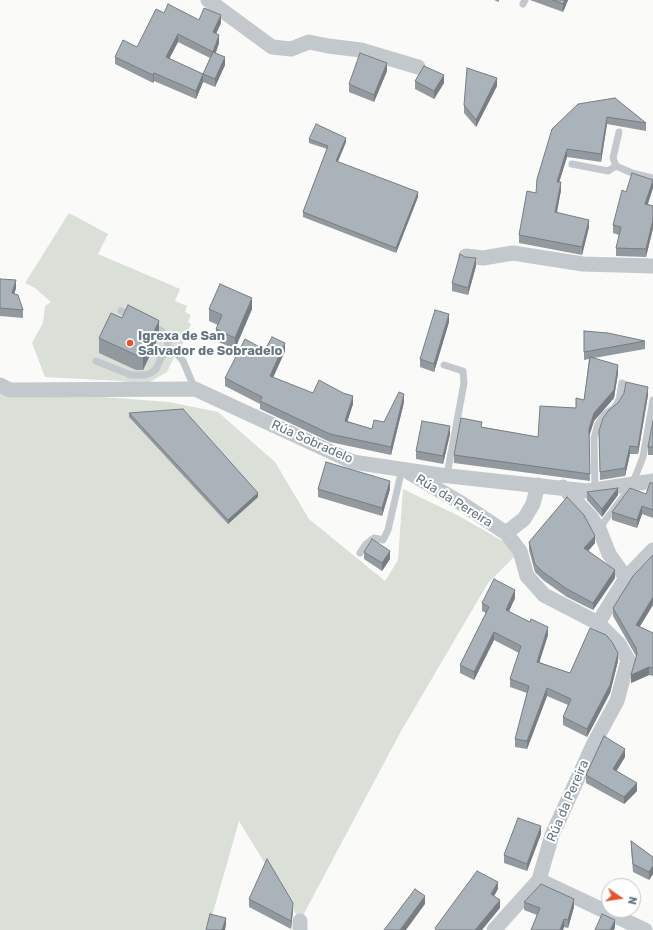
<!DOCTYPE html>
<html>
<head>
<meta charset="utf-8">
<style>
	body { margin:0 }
	#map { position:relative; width:653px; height:930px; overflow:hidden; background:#fafaf8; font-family:Rubik,sans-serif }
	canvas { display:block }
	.north { position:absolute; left:601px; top:878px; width:40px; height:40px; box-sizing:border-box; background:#fff; border:1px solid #c1c8cd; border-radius:50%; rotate:103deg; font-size:11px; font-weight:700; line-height:16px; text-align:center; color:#657683 }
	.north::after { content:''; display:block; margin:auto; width:14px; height:18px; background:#e4572e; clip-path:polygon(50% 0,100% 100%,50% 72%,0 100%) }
</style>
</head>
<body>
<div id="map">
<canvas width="653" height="930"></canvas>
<div class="north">N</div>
</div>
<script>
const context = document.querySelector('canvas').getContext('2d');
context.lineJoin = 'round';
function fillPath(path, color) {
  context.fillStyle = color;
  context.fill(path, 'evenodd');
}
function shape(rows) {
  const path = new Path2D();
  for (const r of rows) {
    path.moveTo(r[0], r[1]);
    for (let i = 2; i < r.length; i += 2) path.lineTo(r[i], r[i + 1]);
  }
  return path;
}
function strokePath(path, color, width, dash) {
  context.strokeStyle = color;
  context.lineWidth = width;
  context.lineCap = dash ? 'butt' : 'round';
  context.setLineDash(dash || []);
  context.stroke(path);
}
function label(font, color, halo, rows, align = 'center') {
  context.font = font + ' Rubik,sans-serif';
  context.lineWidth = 4;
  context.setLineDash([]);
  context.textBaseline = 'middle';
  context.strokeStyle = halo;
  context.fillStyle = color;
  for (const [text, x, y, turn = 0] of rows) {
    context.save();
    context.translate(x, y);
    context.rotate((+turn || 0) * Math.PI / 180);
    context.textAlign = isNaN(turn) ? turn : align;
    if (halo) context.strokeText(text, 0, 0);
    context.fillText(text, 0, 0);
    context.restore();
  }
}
const green = shape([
	[69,213,108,234,98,254,180,289,175,301,187,306,185,312,191,315,188,322,191,324,179,353,173,359,167,372,143,386,122,381,45,377,32,343,43,323,45,306,51,302,35,288,25,283],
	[0,385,10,390,169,402,218,412,275,462,309,519,385,581,398,560,403,489,459,516,520,551,488,583,400,733,300,921,239,821,208,930,0,930]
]);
const lane = shape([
	[523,4,525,0],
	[619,132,613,158,616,166,632,173,653,178],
	[572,164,608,171,616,166],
	[121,311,133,316],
	[151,325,162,331,167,340,169,351],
	[96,361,131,375,145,375,151,373,156,369,162,356,169,351,177,354,183,361,195,389],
	[444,365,463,371,464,383,447,475],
	[595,490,594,438,598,424,605,414,614,408,619,400,622,383],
	[600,531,604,522,632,485,643,457,653,400],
	[360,553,366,544,374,538,383,540,388,530,402,469]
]);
const street = shape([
	[208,0,272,47,291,49,309,42,328,46,361,50,418,67],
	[466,256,483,258,513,253,583,264,653,266],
	[0,385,10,390,195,389,353,462,440,475,587,491,653,481],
	[410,473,461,503,506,533,520,551,527,576,544,595,598,623],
	[563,487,591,517,600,531,609,554,626,578],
	[506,533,524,519,533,504,538,485],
	[300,921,300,930],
	[494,930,539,880],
	[645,930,539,880,552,835,593,745,617,701,628,660,619,644,598,623,626,578,653,550]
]);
const wall = shape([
	[494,0,499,0,499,2],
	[530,0,568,0,563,12],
	[199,20,221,23,216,34,219,43,216,53,225,65,215,87,203,82,196,99,154,81,153,83,115,64,115,57],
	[178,42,210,58,203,74,169,59],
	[387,71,374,102,349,92,349,84],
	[415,81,444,83,434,99,415,89],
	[497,86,476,127,464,113,464,105],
	[578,104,646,123,646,131,607,124,601,162,567,157,559,182,561,190,557,213,589,227,582,255,519,243,519,235,536,193],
	[309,139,346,142,338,162,418,197,396,253,303,217,303,212,327,149,309,143],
	[653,188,648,204,653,206,653,228,646,257,616,256,616,248,619,235,613,233,613,225,626,192],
	[476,266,468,295,452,291,452,283],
	[0,279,16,288,14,294,23,310,23,318,0,316],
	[209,309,252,309,235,349,216,341,216,329,218,325,209,321],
	[449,322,434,372,420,367,420,359],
	[584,331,645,341,645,349,594,358,618,373,614,398,594,421,589,436,590,481,454,463,454,455,482,427,538,437,576,408,576,398,584,400,589,359,584,360],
	[159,336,143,370,136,370,99,353,99,338],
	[265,350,285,351,273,378,313,393,353,404,347,421,372,429,384,422,404,402,391,455,330,442,260,409,260,404,225,386,225,378],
	[648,395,638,454,630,454,625,476,600,480,599,431],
	[129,413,258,497,228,524,129,417],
	[653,421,653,455,648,455,648,447],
	[450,434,443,464,416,459,416,451],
	[653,483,653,518,642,514,637,528,612,520,612,512,646,494],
	[318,489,390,489,382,516,318,497],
	[587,492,618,495,602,517,587,500],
	[529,542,595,543,588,551,615,578,593,610,567,597,543,580,535,572,529,550],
	[364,552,390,559,382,571,364,559],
	[515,598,509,611,548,635,539,662,570,673,618,661,610,693,587,737,563,725,563,717,568,705,547,696,527,749,515,747,515,739,527,693,510,687,510,679,519,653,494,640,474,680,460,673,460,665,486,613,482,611,482,603],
	[613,608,640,627,653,633,653,676,649,675,631,683,636,656,613,616],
	[625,757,616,771,637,791,624,804,586,783,586,775],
	[541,834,527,871,504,863,504,855],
	[631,841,653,857,653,874,649,880,633,872,631,849],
	[249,899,293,910,291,929,249,907],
	[524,902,574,907,568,928,564,927,563,930,531,930,537,915,524,910]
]);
const shadedWall = shape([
	[565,0,568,0,563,12,563,4],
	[221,15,221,23,213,40,213,32],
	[178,34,178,42,166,65,166,57],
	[219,35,219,43,213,59,213,52],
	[225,57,225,65,215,87,215,79],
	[387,63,387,71,374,102,374,95],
	[154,73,154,81,153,83,153,75],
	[203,74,203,82,196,99,196,91],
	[444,75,444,83,434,99,434,91],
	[497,78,497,86,476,127,476,120],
	[607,117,607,124,601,162,601,154],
	[346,138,346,142,336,165,336,161],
	[567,149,567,157,557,189,557,182],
	[653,180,653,188,645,212,645,204],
	[561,182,561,190,555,220,555,212],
	[418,192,418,197,396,253,396,248],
	[589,220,589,227,582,255,582,247],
	[653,220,653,228,646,257,646,249],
	[476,258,476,266,468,295,468,288],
	[16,280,16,288,12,301,12,293],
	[252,298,252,309,235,349,235,338],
	[449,314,449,322,434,372,434,364],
	[159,321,159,336,143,370,143,355],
	[285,343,285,351,270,384,270,376],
	[618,365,618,373,614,398,594,421,589,437,589,429,594,413],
	[648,387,648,395,638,454,638,447],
	[404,394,404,402,391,455,391,447],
	[353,396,353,404,345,429,345,421],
	[450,426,450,434,443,464,443,456],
	[630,446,630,454,625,476,625,468],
	[390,481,390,489,382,516,382,508],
	[618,488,618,495,602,517,602,509],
	[258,493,258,497,228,524,228,520],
	[642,506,642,514,637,528,637,520],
	[595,536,595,543,584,556,584,548],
	[390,551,390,559,382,571,382,563],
	[615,570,615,578,593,610,593,603],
	[515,590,515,598,506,618,506,610],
	[653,597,653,605,636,633,636,625],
	[548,627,548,635,537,670,537,662],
	[494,632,494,640,474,680,474,672],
	[618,653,618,661,610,693,587,737,587,729],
	[649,667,649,675,631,683,631,675],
	[547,688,547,696,527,749,527,741],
	[625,749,625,757,613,777,613,769],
	[637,783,637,791,624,804,624,797],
	[541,826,541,834,527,871,527,864],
	[653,866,653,874,649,880,649,872],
	[498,882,498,889,491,902,491,894],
	[425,896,425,904,406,930,400,930],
	[574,899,574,907,568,928,568,920],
	[500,900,500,908,482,930,475,930],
	[293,903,293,910,291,929,291,921],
	[226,918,226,925,225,930,222,930],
	[564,919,564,927,563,930,560,930],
	[615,920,615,928,614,930,610,930]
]);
const building = shape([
	[553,0,565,0,563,4,553,0],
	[168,4,199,20,204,8,221,15,213,32,219,35,213,52,178,34,166,57,203,74,196,91,154,73,153,75,115,57,123,40,137,47,156,9,164,13,168,4],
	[213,52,225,57,215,79,203,74,213,52],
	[360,53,387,63,374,95,349,84,360,53],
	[424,66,444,75,434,91,415,81,424,66],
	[467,68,497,78,476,120,464,105,467,68],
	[615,98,646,123,607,117,601,154,567,149,557,182,561,182,555,212,589,220,582,247,519,235,527,191,536,193,537,179,552,129,578,104,615,98],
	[316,124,346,138,336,161,418,192,396,248,303,212,328,146,309,139,316,124],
	[632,173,653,180,645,204,653,206,653,220,646,249,616,248,621,227,613,225,622,190,626,192,632,173],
	[460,254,465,257,476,258,468,288,452,283,460,254],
	[0,279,16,280,12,293,18,295,23,310,0,308,0,279],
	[220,284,252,298,235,338,216,329,222,315,209,309,220,284],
	[128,305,158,320,159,321,143,355,136,355,99,338,111,313,122,318,128,305],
	[435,310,449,314,434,364,420,359,435,310],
	[584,331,608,333,645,341,584,352,584,331],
	[272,337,285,343,270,376,313,393,319,380,343,393,353,396,345,421,372,429,374,420,384,422,399,392,404,394,391,447,330,434,260,401,262,397,225,378,245,339,265,350,272,337],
	[590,357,618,365,614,390,594,413,589,429,590,474,454,455,461,418,482,422,481,427,538,437,540,406,576,408,576,398,584,400,590,357],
	[626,382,648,387,638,447,630,446,625,468,600,472,599,431,603,418,609,410,618,403,624,393,626,382],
	[183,409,258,493,228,520,129,413,183,409],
	[422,421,450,426,443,456,416,451,422,421],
	[653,421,653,447,648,447,653,421],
	[326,462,390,481,382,508,318,489,326,462],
	[650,483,653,483,653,510,642,506,637,520,612,512,630,488,646,494,650,483],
	[618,488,602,509,587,492,618,488],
	[567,497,584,515,595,536,584,548,615,570,593,603,567,589,543,572,535,564,529,542,567,497],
	[372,539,390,551,382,563,364,552,372,539],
	[653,555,653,597,636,625,653,633,653,668,649,667,631,675,637,654,636,648,613,608,633,576,653,555],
	[494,579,515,590,506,610,530,622,531,619,548,627,537,662,570,673,590,628,606,635,612,642,618,653,610,685,587,729,563,717,571,699,547,688,527,741,515,739,529,686,510,679,521,646,494,632,474,672,460,665,489,607,482,603,494,579],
	[604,736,625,749,613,769,637,783,624,797,586,775,604,736],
	[518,818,541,826,527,864,504,855,518,818],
	[631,841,653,857,653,866,649,872,633,864,631,841],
	[267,859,293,903,291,921,249,899,267,859],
	[477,871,498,882,491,894,500,900,475,930,436,930,435,928,477,871],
	[541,884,574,899,568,920,564,919,560,930,531,930,540,908,524,902,541,884],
	[415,889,425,896,400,930,384,930,415,889],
	[210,914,226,918,222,930,206,930,210,914],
	[602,914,615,920,610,930,595,930,602,914]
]);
const markers = [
	[130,343,4,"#e4572e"]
];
const poiNames = [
	["Igrexa de San",138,336],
	["Salvador de Sobradelo",138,351]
];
const streetNames = [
	["Rúa Sobradelo",312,442,24],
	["Rúa da Pereira",454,501,32],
	["Rúa da Pereira",568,801,-67]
];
fillPath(green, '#dadfd7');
strokePath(lane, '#c3c8cc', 7);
strokePath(street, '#c3c8cc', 15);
fillPath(wall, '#929a9f');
fillPath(shadedWall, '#777d82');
fillPath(building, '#aab3b9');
strokePath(building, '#777d82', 1);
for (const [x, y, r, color] of markers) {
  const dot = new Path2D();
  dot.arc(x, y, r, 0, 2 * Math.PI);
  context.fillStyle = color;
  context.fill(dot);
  strokePath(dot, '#fff', 1.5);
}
label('bold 13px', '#657683', '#fff', poiNames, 'left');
label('13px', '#657683', '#fff', streetNames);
</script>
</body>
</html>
